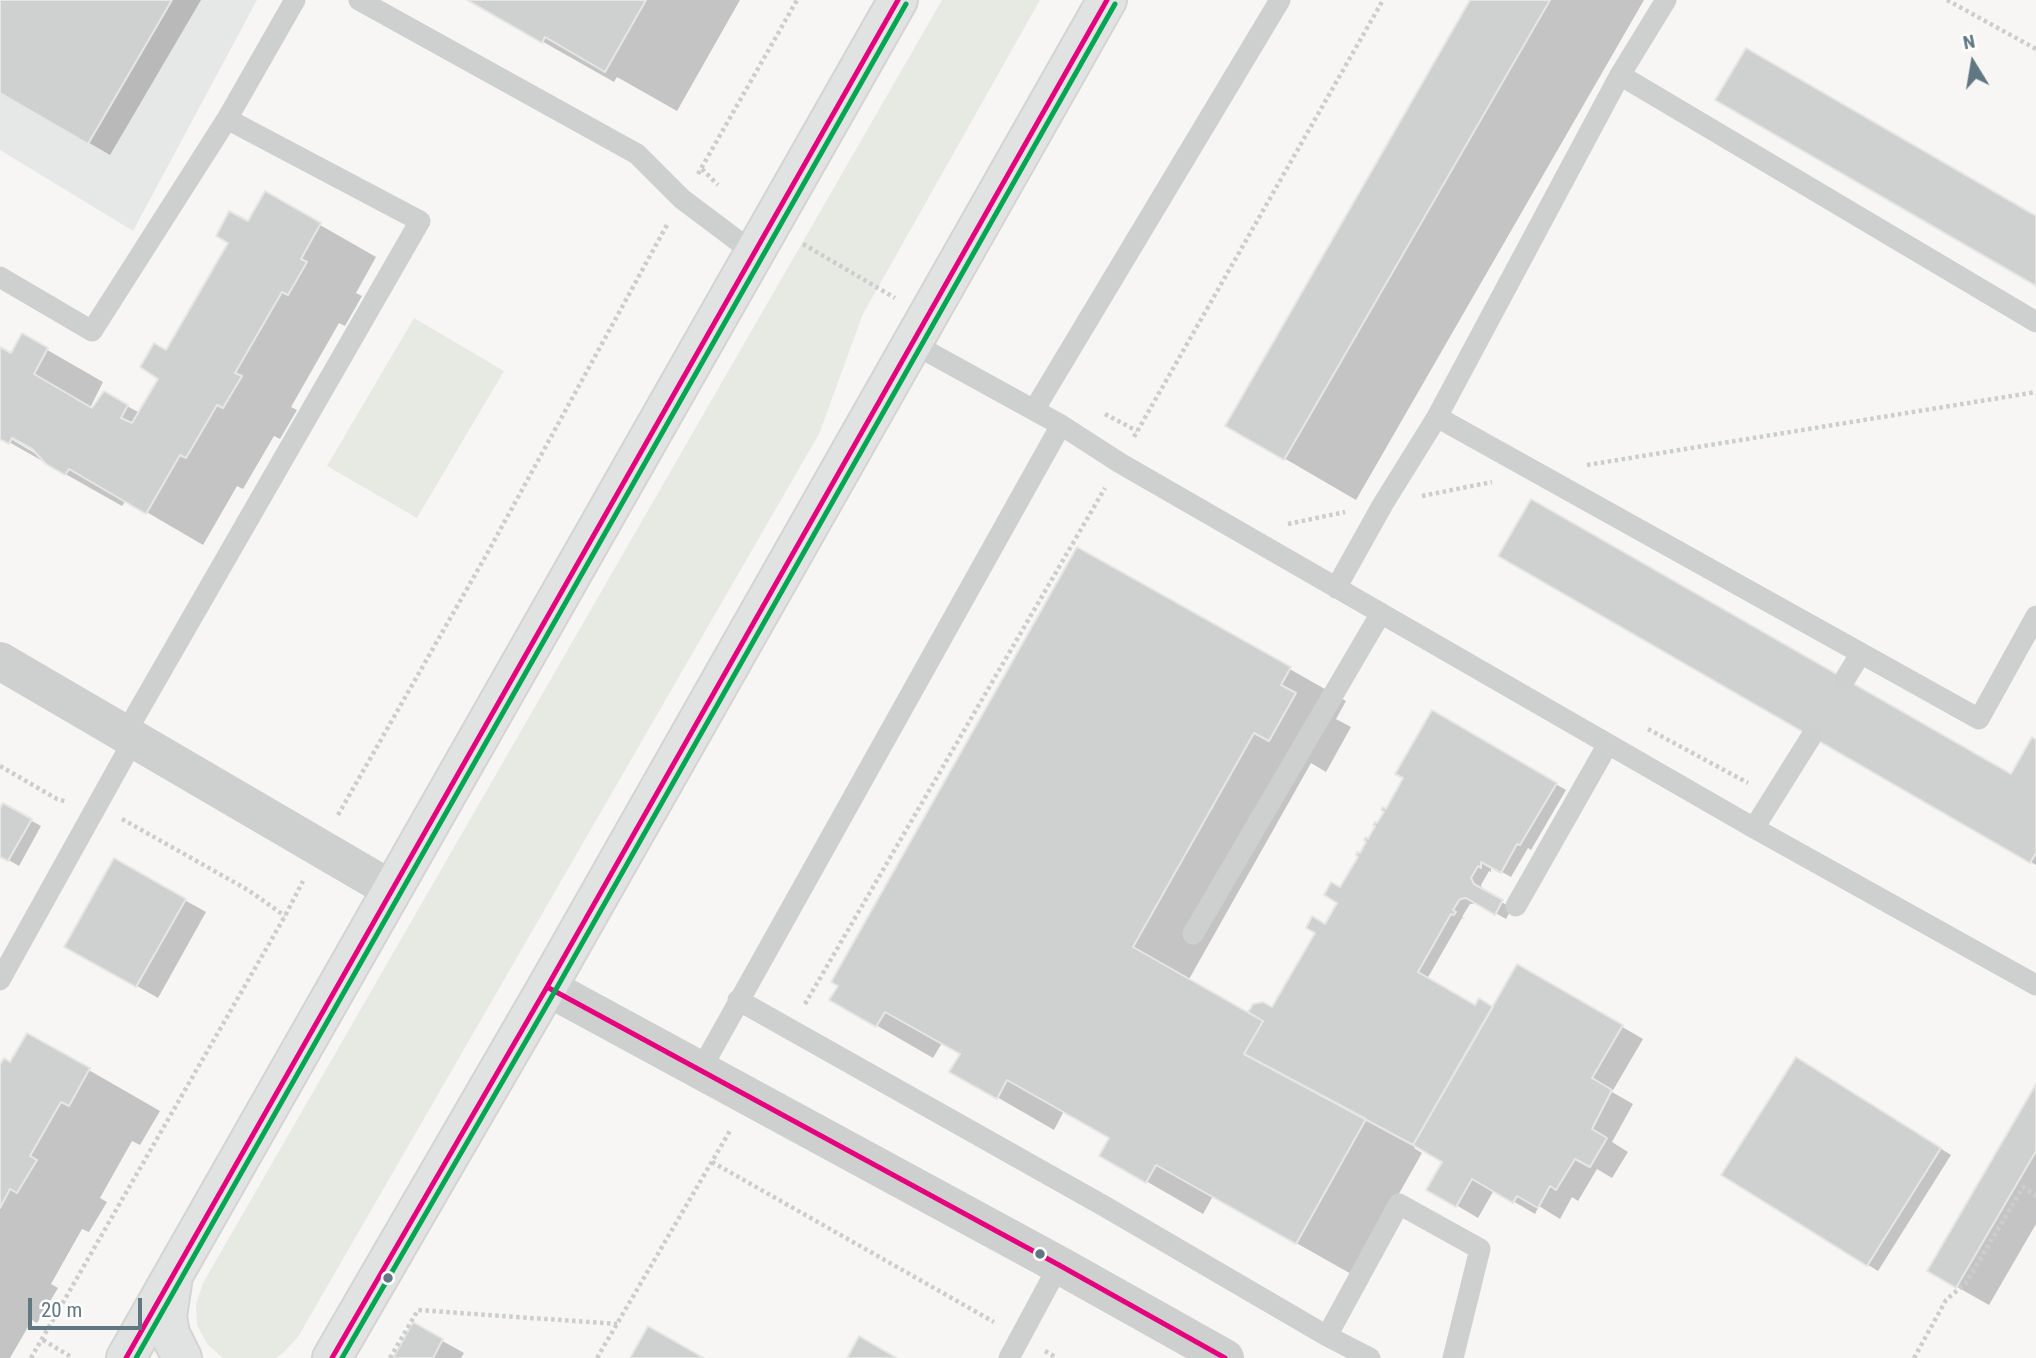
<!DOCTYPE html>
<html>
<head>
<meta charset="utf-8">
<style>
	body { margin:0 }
	#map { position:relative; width:2036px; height:1358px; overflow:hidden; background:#f7f6f5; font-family:"Roboto Condensed",sans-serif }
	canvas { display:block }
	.north { position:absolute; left:1938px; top:28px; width:70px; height:70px; -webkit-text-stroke:5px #fff; paint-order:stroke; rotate:349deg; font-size:19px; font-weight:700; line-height:28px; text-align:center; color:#617781 }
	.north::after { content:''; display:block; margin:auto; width:24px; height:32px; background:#617781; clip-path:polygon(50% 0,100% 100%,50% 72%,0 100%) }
	.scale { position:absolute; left:28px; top:1298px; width:114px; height:32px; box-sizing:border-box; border:4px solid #617781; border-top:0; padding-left:9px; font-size:21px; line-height:24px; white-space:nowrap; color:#617781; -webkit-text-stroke:5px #fff; paint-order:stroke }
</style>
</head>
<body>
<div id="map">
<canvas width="2036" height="1358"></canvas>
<div class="north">N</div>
<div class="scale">20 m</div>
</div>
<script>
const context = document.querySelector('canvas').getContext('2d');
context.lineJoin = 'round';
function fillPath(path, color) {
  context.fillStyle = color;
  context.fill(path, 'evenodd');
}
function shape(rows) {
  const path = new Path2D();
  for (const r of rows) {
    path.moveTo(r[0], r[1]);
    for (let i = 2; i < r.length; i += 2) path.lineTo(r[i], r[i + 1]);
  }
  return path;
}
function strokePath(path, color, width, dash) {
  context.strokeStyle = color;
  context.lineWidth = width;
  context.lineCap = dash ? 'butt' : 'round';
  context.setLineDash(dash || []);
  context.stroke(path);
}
const built = shape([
	[0,0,257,0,133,231,0,150]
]);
const green = shape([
	[942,0,1040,0,863,314,819,434,298,1337,283,1353,276,1358,223,1358,207,1344,197,1325,196,1304,203,1283],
	[414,318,504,371,417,518,327,466]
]);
const shadow = shape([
	[0,0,201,0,110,155,0,91],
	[469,0,740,0,677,111,617,77,614,82],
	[1472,0,1644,0,1356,500,1227,425],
	[266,194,376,257,356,293,362,296,345,326,339,323,291,407,297,410,280,439,274,436,243,489,237,486,203,545,126,500,122,506,0,437,0,349,11,355,23,336,103,382,90,408,93,410,105,394,140,413,160,378,167,352],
	[5,432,35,449,38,455,4,435],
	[1078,549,1346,701,1336,719,1351,727,1326,772,1311,763,1188,981,1270,1027,1273,1009,1326,926,1340,902,1341,889,1406,778,1433,713,1566,790,1531,850,1528,848,1511,877,1491,866,1491,872,1489,871,1481,885,1484,892,1512,908,1506,919,1478,903,1470,904,1462,917,1465,919,1462,918,1427,979,1475,1007,1494,1009,1518,966,1643,1039,1612,1092,1633,1104,1612,1142,1628,1152,1612,1178,1597,1169,1578,1201,1572,1197,1560,1219,1539,1206,1535,1214,1494,1190,1478,1218,1429,1189,1444,1162,1416,1145,1414,1148,1422,1153,1353,1275,1213,1196,1203,1214,1101,1155,1111,1138,1064,1111,1054,1130,952,1071,962,1054,942,1043,933,1058,831,999],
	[1501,555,2012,776,2036,742,2036,865],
	[3,805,41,826,19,866,0,855,0,811],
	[115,861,206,912,158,998,67,946],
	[28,1035,160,1111,140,1145,132,1141,100,1198,107,1202,89,1232,82,1229,51,1284,58,1288,37,1323,32,1320,10,1358,0,1358,0,1068,11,1065],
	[1807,1065,1951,1155,1878,1271,1724,1175],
	[2036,1088,2036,1224,1989,1305,1929,1271],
	[414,1325,464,1353,461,1358,395,1358]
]);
const building = shape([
	[0,0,172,0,88,144,0,93,0,0],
	[467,0,646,0,605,72,545,37,542,43,467,0],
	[1470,0,1550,0,1284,460,1225,426,1470,0],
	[1746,48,2036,216,2036,286,1715,100,1746,48],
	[265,191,321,223,301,259,307,262,288,295,282,292,235,373,242,376,223,408,217,405,186,458,180,455,146,514,69,469,65,475,46,464,32,449,12,438,9,444,0,439,0,347,11,353,22,333,48,348,34,374,92,408,104,391,128,405,121,418,132,423,158,379,140,367,154,343,166,350,228,243,216,236,229,211,248,221,265,191],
	[1531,499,2011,774,2032,737,2036,740,2036,853,2030,863,1498,556,1531,499],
	[1077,547,1291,667,1281,685,1296,693,1269,741,1254,733,1133,947,1263,1021,1244,1054,1366,1119,1296,1244,1156,1165,1146,1183,1099,1156,1109,1138,1007,1080,997,1099,949,1072,960,1054,885,1012,876,1027,829,1000,838,986,831,982,1077,547],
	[1432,710,1557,783,1520,845,1517,844,1501,873,1481,862,1481,868,1478,866,1471,878,1474,884,1503,900,1495,915,1466,898,1460,899,1453,910,1456,912,1454,915,1451,914,1418,972,1475,1005,1479,998,1493,1007,1413,1145,1244,1054,1263,1021,1248,1012,1253,1004,1263,1002,1272,1007,1315,933,1306,928,1312,916,1325,924,1337,903,1324,895,1331,882,1340,887,1358,857,1356,855,1357,852,1360,853,1366,842,1364,840,1366,837,1368,839,1375,826,1373,825,1375,822,1377,823,1384,812,1381,810,1383,807,1386,809,1403,778,1395,774,1432,710],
	[3,803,32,819,8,861,0,857,0,808,3,803],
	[114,858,186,899,136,987,64,947,114,858],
	[1517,964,1623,1025,1592,1078,1612,1090,1592,1129,1607,1138,1590,1167,1575,1159,1556,1190,1550,1186,1538,1208,1517,1196,1513,1203,1472,1179,1456,1207,1426,1190,1442,1162,1413,1145,1517,964],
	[27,1033,90,1068,69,1106,61,1102,30,1156,37,1160,17,1193,10,1189,0,1208,0,1065,4,1058,10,1062,27,1033],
	[1796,1057,1941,1148,1867,1266,1721,1175,1796,1057],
	[2036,1084,2036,1151,1956,1288,1927,1271,2036,1084],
	[413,1322,443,1339,433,1358,393,1358,413,1322],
	[648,1326,704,1358,630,1358,648,1326],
	[859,1336,897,1358,847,1358,859,1336]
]);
const path = shape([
	[1947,0,2036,49],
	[702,169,718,185],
	[698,174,797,0],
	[803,244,895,298],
	[1105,414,1137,431],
	[1134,437,1383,0],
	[1587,465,2036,392],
	[1422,496,1492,482],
	[1288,524,1345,512],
	[1648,729,1748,783],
	[0,766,57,799,67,802],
	[338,815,488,552,668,223],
	[122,819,248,890,285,916],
	[805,1004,1105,488],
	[712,1162,994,1322],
	[43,1340,73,1358],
	[1045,1351,1057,1358],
	[31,1358,285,916,303,881],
	[390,1358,418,1310,617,1324],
	[597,1358,731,1129],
	[1914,1358,1946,1300,1966,1283,2023,1187,2036,1196]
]);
const service = shape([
	[359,0,637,154,682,199,754,253],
	[1620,75,2036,322],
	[0,277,92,331,227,119],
	[912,343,1061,425,1120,463,1754,828,2036,985],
	[1034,410,1280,0],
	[1437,417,1979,719,2036,616],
	[1336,588,1383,504,1437,417,1620,75,1666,0],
	[1845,679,1861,653],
	[125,734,420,221,227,119,295,0],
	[1754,828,1811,737],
	[1516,906,1608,744],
	[1193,934,1381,613],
	[0,980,134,739],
	[738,1000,1104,1206,1327,1336],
	[700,1071,1061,425],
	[1009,1358,1059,1265],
	[1370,1358,1327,1336,1399,1204,1480,1249,1453,1358]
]);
const minor = shape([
	[0,661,392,890]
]);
const tertiary = shape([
	[547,987,1059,1265,1225,1358]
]);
const primary = shape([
	[172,1283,167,1316,170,1334,182,1358],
	[126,1358,898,0],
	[332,1358,547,987,1107,0]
]);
const bus1 = shape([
	[547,987,1059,1265,1225,1358],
	[126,1358,898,0],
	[332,1358,547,987,1107,0]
]);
const bus2 = shape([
	[136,1358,906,4],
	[342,1358,555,991,1115,4]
]);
const markers = [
	[1040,1254,6,"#617781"],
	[388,1278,6,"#617781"]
];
fillPath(built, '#e6e8e7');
fillPath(green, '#e7eae3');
fillPath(shadow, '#0003');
fillPath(building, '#cfd1d1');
strokePath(building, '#e6e6e5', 2);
strokePath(primary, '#d4d4d4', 42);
strokePath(path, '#cccdcd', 4.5, [3.5, 3.5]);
strokePath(service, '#ced0d0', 21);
strokePath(minor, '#ced0d0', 38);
strokePath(tertiary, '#ced0d0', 38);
strokePath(primary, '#e1e2e2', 38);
strokePath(bus1, '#e5007d', 5);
strokePath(bus2, '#00a651', 5);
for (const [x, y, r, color] of markers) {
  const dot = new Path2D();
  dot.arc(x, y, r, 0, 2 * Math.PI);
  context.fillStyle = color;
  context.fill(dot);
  strokePath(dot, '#fff', 2.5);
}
</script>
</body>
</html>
